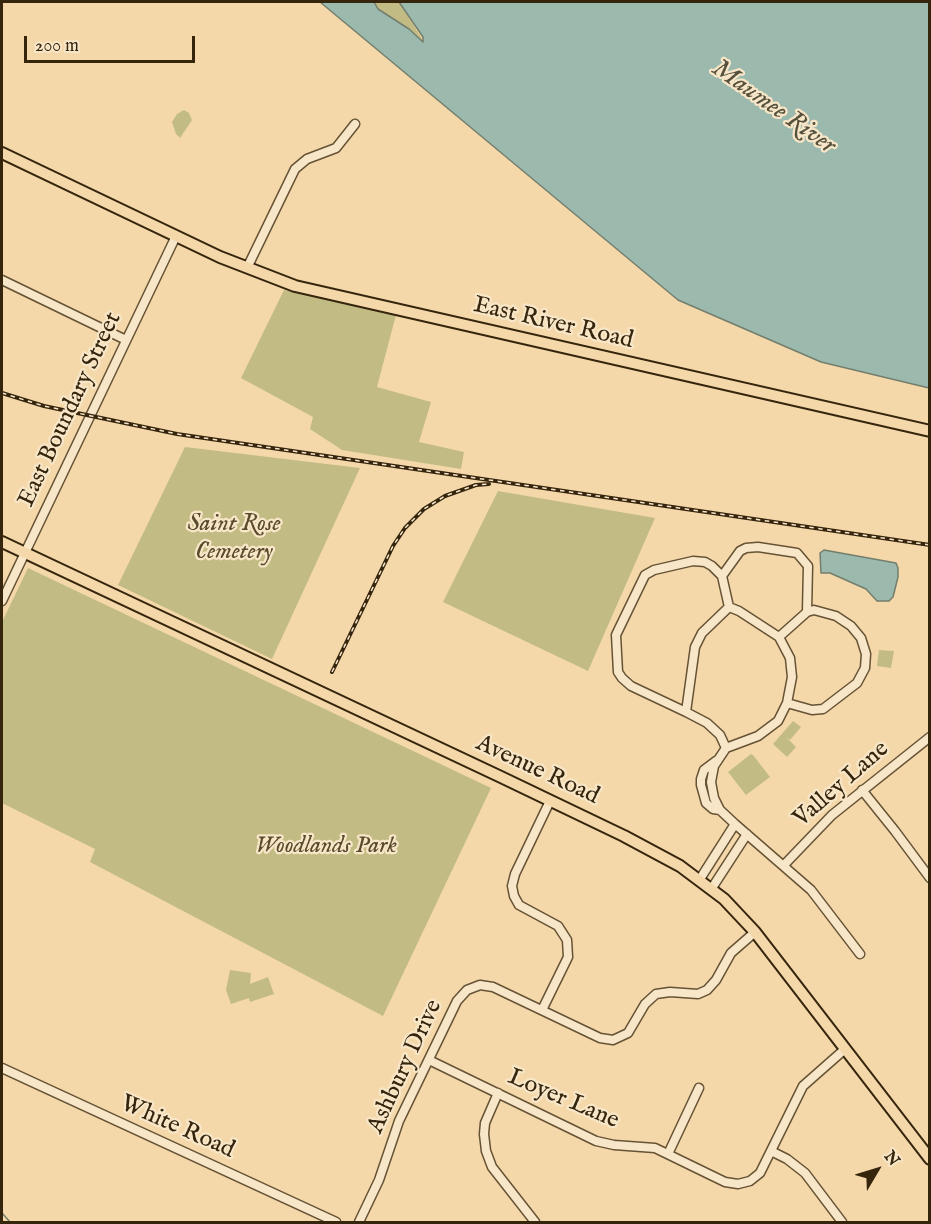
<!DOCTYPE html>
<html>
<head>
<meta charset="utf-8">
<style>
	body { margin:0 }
	#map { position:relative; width:931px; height:1224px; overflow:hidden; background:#f4d8aa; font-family:"IM FELL English",serif }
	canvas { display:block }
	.frame { position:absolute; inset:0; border:3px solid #36250d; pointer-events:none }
	.north { position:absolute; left:847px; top:1140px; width:60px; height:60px; -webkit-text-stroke:4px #f8e6c8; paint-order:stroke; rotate:52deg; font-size:16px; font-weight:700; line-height:24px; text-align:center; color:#36250d }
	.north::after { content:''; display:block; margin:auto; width:21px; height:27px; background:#36250d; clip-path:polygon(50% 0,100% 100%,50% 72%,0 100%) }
	.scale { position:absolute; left:24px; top:36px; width:171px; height:27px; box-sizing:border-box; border:3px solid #36250d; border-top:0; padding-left:8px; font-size:18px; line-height:21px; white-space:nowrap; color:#36250d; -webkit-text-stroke:4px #f8e6c8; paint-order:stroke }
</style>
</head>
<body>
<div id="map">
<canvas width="931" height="1224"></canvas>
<div class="frame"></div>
<div class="north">N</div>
<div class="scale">200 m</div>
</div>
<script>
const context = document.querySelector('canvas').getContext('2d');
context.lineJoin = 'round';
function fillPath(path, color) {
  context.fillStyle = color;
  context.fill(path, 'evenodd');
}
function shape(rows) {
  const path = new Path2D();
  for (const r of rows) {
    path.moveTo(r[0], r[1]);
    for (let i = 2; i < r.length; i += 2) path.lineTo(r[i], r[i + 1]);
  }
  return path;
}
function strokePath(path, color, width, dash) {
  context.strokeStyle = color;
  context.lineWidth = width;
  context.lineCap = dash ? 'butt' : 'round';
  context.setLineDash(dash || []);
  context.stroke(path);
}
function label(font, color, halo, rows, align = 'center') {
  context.font = font + ' "IM FELL English",serif';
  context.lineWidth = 4.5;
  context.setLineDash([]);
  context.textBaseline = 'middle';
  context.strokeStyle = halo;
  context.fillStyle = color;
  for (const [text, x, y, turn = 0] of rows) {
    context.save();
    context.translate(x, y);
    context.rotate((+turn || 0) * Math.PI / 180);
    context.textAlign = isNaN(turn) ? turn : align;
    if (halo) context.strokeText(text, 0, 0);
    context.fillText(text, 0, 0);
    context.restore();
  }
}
const green = shape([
	[374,2,399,2,424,42,409,29,378,9],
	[184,110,189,113,192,120,180,138,176,134,172,122,177,114],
	[284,290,396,315,377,387,431,402,419,442,464,452,461,469,342,450,310,429,313,417,241,378],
	[185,447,360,468,272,659,118,585],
	[498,491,655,518,588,671,443,602],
	[28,568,491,788,383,1016,90,862,95,849,2,803,2,622],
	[879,650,894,651,891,668,877,666],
	[793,721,801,727,790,740,786,737,796,747,787,757,773,744],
	[751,754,753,755,770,777,746,795,728,772],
	[230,970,251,973,250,984,268,977,274,994,250,1002,249,998,231,1004,226,990]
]);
const water = shape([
	[320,2,374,2,378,9,409,29,423,42,423,37,399,2,929,2,929,388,821,362,678,300,320,2],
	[824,550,896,563,898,568,898,577,893,597,889,601,877,601,866,589,830,573,821,573,820,553,824,550]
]);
const stream = shape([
	[2,1213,10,1222]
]);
const minor = shape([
	[247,268,295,169,307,159,336,148,355,124],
	[2,280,126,340],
	[722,576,740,551,746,548,758,547,797,553,808,566,807,612],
	[2,601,176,236],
	[779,637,807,612,814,610,836,616,851,626,861,638,866,654,865,668,857,683,823,709,812,710,787,703],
	[686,712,631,686,622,678,618,672,616,635,645,575,654,570,693,561,705,562,712,566,722,576,729,607],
	[726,748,758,736,778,721,787,703,792,677,790,658,779,637,739,611,729,607,702,633,695,647,686,712,707,723,720,735,726,748,714,766,711,782,714,798,720,810,735,824,811,890,860,954],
	[716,761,704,770,701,779,701,785,706,803,713,809,720,810],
	[862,790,895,831,930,878],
	[784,865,832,815,930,737],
	[700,879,735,824],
	[712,888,747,834],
	[542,1010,568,957,567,940,558,926,519,905,514,896,512,886,515,874,550,801],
	[429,1060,596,1141,614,1145,655,1148,725,1182,738,1184,750,1181,760,1173,803,1086,845,1049],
	[2,1068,336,1222],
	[498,1093,485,1123,484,1134,486,1151,492,1167,535,1222],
	[771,1151,787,1159,805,1173,842,1222],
	[668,1154,699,1088],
	[359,1222,379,1180,399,1121,457,1001,467,990,480,985,493,987,600,1038,613,1040,628,1033,645,1004,656,994,670,992,698,994,707,990,716,980,731,953,755,932]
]);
const major = shape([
	[2,153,220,257,295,286,930,431],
	[2,542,501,777,624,836,680,866,724,899,755,932,930,1159]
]);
const rail = shape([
	[2,393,44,406,177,434,930,545],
	[332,672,393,546,405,528,424,509,445,496,476,485,489,484]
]);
const streetNames = [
	["East River Road",553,324,13],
	["East Boundary Street",71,410,-65],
	["Avenue Road",537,771,25],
	["Valley Lane",842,785,-41],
	["Ashbury Drive",406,1067,-65],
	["Loyer Lane",563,1100,23],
	["White Road",177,1128,24]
];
const parkNames = [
	["Saint Rose",234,525],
	["Cemetery",234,553],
	["Woodlands Park",326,847]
];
const waterNames = [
	["Maumee River",773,108,35]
];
fillPath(green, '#c2bc84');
fillPath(water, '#9cb9ad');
strokePath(water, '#737e6d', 1.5);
strokePath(stream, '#737e6d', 1.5);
strokePath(minor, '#665234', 11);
strokePath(major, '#36250d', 14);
strokePath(minor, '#f8e6c8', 8);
strokePath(major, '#f4d8aa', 10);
strokePath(rail, '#36250d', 4);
strokePath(rail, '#f8e6c8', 1.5, [4.5]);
label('24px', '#36250d', '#f8e6c8', streetNames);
label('italic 24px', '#594b2b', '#f8e6c8', parkNames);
label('italic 26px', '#55513d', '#f8e6c8', waterNames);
</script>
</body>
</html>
